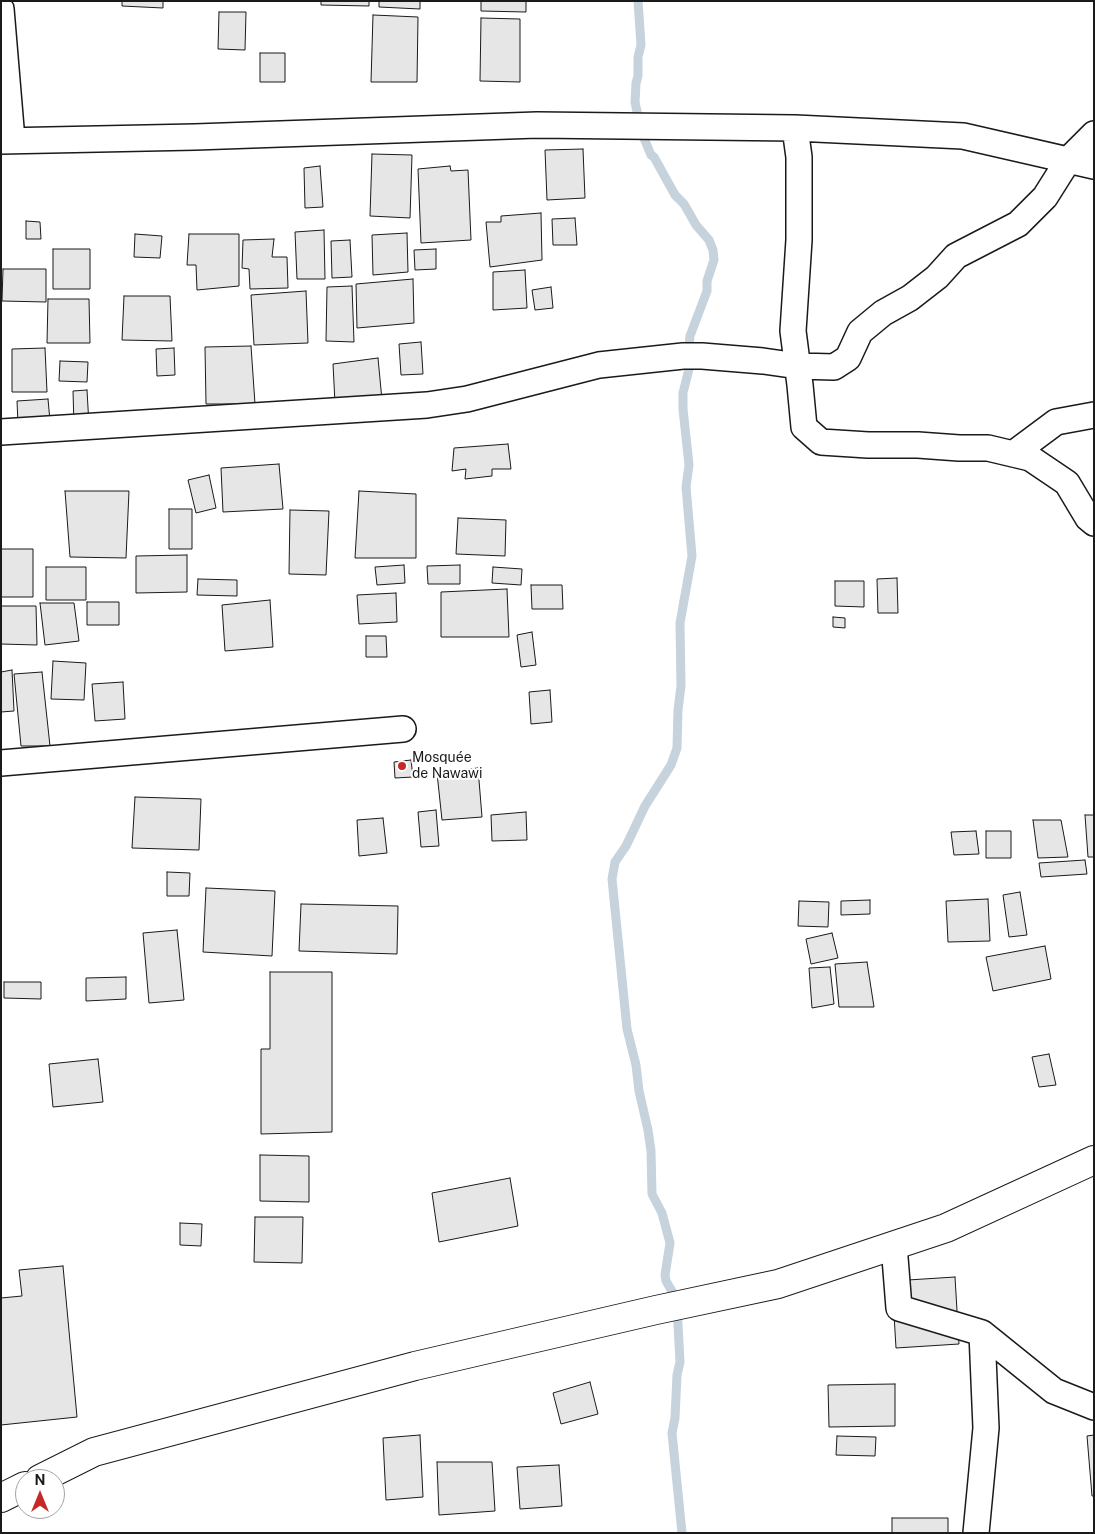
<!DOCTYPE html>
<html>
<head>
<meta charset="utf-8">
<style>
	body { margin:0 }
	#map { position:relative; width:1095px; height:1534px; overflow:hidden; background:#fff; font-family:"Public Sans",sans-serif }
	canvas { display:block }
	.frame { position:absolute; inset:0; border:2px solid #1a1a1a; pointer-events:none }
	.north { position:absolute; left:15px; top:1469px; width:50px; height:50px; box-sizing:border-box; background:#fff; border:1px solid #a3a3a3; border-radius:50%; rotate:0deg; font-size:14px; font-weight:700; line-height:20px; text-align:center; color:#1a1a1a }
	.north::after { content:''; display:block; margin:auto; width:18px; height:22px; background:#c62828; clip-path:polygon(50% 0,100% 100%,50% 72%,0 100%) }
</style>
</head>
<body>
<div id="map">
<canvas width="1095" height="1534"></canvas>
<div class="frame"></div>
<div class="north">N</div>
</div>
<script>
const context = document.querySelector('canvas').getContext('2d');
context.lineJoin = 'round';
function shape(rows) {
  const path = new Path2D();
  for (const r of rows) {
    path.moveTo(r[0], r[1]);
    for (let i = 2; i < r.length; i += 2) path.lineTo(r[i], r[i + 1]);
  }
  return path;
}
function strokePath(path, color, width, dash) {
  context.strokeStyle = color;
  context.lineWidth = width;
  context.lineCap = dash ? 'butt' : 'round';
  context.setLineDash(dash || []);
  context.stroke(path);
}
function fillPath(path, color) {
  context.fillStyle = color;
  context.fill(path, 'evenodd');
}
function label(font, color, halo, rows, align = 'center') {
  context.font = font + ' "Public Sans",sans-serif';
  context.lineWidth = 4;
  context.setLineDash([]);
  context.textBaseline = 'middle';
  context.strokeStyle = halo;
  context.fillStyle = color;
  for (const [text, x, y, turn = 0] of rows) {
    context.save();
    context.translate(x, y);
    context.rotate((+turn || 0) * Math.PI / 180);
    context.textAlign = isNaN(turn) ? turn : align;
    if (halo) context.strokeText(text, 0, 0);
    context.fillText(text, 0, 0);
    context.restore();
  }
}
const stream = shape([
	[638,1,641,45,638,57,638,76,636,83,635,102,641,131,651,155,654,157,675,195,684,204,696,225,709,240,713,250,714,260,707,281,707,291,690,336,689,346,690,365,683,393,683,409,689,465,686,487,692,556,680,623,681,686,678,710,677,748,671,765,645,806,626,846,615,862,612,879,627,1029,636,1065,639,1091,648,1130,651,1151,652,1194,662,1213,670,1243,665,1275,666,1281,673,1293,677,1306,680,1362,677,1375,675,1418,672,1433,682,1533]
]);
const building = shape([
	[122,1,163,1,163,8,122,6,122,1],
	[321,1,369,1,369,6,321,5,321,1],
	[379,1,420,1,420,9,379,7,379,1],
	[481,1,526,1,526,12,481,11,481,1],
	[219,12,246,12,245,50,218,49,219,12],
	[373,15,418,17,417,82,371,82,373,15],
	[481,18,520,19,520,82,480,81,481,18],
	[260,53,285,53,285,82,260,82,260,53],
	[583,149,585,198,547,200,545,150,583,149],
	[372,154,412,155,410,218,370,216,372,154],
	[320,166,323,207,305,208,304,168,320,166],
	[450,166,451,171,468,170,471,240,421,243,418,169,450,166],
	[541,213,542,260,490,267,486,222,501,222,501,216,541,213],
	[575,218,577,245,553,245,552,219,575,218],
	[26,221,40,222,41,239,26,239,26,221],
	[324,230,325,279,297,279,295,232,324,230],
	[407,233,408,272,373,275,372,235,407,233],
	[135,234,162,236,160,258,134,257,135,234],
	[189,234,239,234,239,286,197,290,196,265,187,265,189,234],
	[274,239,272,257,287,257,288,288,250,289,249,269,242,268,243,240,274,239],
	[350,240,352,277,332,278,331,241,350,240],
	[53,249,90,249,90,289,53,289,53,249],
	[436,249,436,269,415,270,414,250,436,249],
	[3,269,46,269,46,302,2,301,3,269],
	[525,270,527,308,493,310,493,272,525,270],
	[413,279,414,323,357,328,356,284,413,279],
	[352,286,354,342,326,341,327,287,352,286],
	[551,287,553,308,535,310,532,290,551,287],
	[306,291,308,343,254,345,251,295,306,291],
	[124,296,170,296,172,341,122,340,124,296],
	[48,299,89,299,90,343,47,343,48,299],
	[421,342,423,374,401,375,399,344,421,342],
	[251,346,255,404,206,404,205,347,251,346],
	[45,348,47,392,12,392,12,349,45,348],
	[174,348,175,375,157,376,156,349,174,348],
	[378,358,382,400,335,403,333,364,378,358],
	[60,361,88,362,87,382,59,381,60,361],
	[87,390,89,425,74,426,73,391,87,390],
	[48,399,50,421,18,424,17,401,48,399],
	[508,444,511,469,492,469,492,476,465,479,466,469,452,471,454,448,508,444],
	[279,464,283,509,223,512,221,468,279,464],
	[209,475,216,508,196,513,188,480,209,475],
	[65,491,129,491,126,558,70,557,65,491],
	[359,491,416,494,416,558,355,558,359,491],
	[169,509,192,509,192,549,169,549,169,509],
	[290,510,329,511,326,575,289,574,290,510],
	[458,518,506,520,505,556,456,554,458,518],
	[1,549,33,549,33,597,1,597,1,549],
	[187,555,187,592,136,593,136,556,187,555],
	[404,565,405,583,377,585,375,567,404,565],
	[460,565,460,584,428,584,427,566,460,565],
	[46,567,86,567,86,600,46,600,46,567],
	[493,567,522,569,521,585,492,583,493,567],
	[897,578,898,613,878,613,877,579,897,578],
	[198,579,237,580,237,596,197,595,198,579],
	[835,581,864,581,864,607,835,606,835,581],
	[531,585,562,585,563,609,532,609,531,585],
	[507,589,509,637,441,637,441,592,507,589],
	[396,593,397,622,359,624,357,595,396,593],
	[270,600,273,647,225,651,222,605,270,600],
	[87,602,119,602,119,625,87,625,87,602],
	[40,603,74,603,79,641,45,645,40,603],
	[1,606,36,606,37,645,1,644,1,606],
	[833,617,845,618,845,628,833,627,833,617],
	[532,632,536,665,521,667,517,635,532,632],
	[366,636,386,636,387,657,366,657,366,636],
	[53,661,86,663,84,700,51,699,53,661],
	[12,670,14,711,1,712,1,672,12,670],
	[42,672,50,746,21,746,14,674,42,672],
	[123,682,125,719,95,721,92,684,123,682],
	[550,690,552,722,531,724,529,692,550,690],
	[411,760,413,777,395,778,394,762,411,760],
	[478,768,482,817,442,820,437,773,478,768],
	[135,797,201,799,199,850,132,848,135,797],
	[436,810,439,846,421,847,418,812,436,810],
	[526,812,527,840,492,841,491,815,526,812],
	[1085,815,1094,815,1094,857,1088,857,1085,815],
	[383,818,387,853,359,856,357,820,383,818],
	[1033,820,1061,820,1068,857,1038,858,1033,820],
	[976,831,979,854,954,855,951,832,976,831],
	[986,831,1011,831,1011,858,986,858,986,831],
	[1085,860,1087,874,1041,877,1039,863,1085,860],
	[167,872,190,873,189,896,167,896,167,872],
	[206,888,275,891,272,956,203,952,206,888],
	[1020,892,1027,935,1009,937,1003,895,1020,892],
	[988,899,990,941,948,942,946,901,988,899],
	[870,900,870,914,841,915,841,901,870,900],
	[799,901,829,902,828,927,798,926,799,901],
	[301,904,398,906,397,954,299,951,301,904],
	[177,930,184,1000,149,1003,143,933,177,930],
	[832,933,838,958,811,964,806,939,832,933],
	[1045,946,1051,979,993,991,986,957,1045,946],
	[867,962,874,1007,839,1007,835,964,867,962],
	[830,967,834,1004,812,1008,809,968,830,967],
	[270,972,332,972,332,1132,261,1134,261,1049,270,1049,270,972],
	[126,977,126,999,86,1001,86,978,126,977],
	[4,982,41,982,41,999,4,998,4,982],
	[1049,1054,1056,1085,1039,1087,1032,1057,1049,1054],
	[98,1059,103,1102,53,1107,49,1064,98,1059],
	[260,1155,309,1156,309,1202,260,1201,260,1155],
	[510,1178,518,1226,439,1242,432,1193,510,1178],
	[255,1217,303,1217,302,1263,254,1262,255,1217],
	[180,1223,202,1224,201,1246,180,1245,180,1223],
	[63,1266,77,1417,1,1425,1,1298,22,1296,19,1270,63,1266],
	[955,1277,959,1344,896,1348,892,1281,955,1277],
	[590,1382,598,1414,561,1424,553,1393,590,1382],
	[895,1384,895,1426,829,1427,828,1385,895,1384],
	[420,1435,423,1497,386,1500,383,1438,420,1435],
	[1094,1435,1094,1496,1092,1496,1087,1436,1094,1435],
	[837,1436,876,1437,875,1456,836,1455,837,1436],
	[437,1462,492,1462,495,1511,439,1515,437,1462],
	[559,1465,562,1506,520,1509,517,1467,559,1465],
	[892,1518,948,1518,948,1533,892,1533,892,1518]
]);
const street = shape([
	[1,9,12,140],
	[795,128,799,157,799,240,793,331,800,385,804,427,821,442,868,445,918,445,959,448,988,448,1030,458,1067,483,1088,518,1094,523],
	[1,141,195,137,537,125,795,128,963,136,1094,166],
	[1,432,427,405,467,399,599,365,683,356,702,356,763,361,798,366,834,367,848,358,860,332,883,313,910,298,937,277,956,256,1018,224,1045,197,1069,159,1094,134],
	[1013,454,1056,422,1094,415],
	[1,763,403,729],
	[894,1245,899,1308,982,1333,986,1428,976,1533],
	[982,1333,1054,1391,1094,1407]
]);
const secondary = shape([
	[40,1479,94,1452,415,1366,656,1310,778,1284,946,1228,1094,1160],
	[1,1498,25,1486]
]);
const markers = [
	[402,766,5,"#c62828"]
];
const poiNames = [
	["Mosquée",412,758],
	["de Nawawi",412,774]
];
strokePath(stream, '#c6d2dc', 9);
fillPath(building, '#e6e6e6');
strokePath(building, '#1a1a1a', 1);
strokePath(street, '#1a1a1a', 28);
strokePath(secondary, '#1a1a1a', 30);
strokePath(street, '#fff', 25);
strokePath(secondary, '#fff', 28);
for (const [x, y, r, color] of markers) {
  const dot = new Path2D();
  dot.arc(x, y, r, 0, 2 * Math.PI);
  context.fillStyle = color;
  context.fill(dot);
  strokePath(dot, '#fff', 2);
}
label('14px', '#1a1a1a', '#fff', poiNames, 'left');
</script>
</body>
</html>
